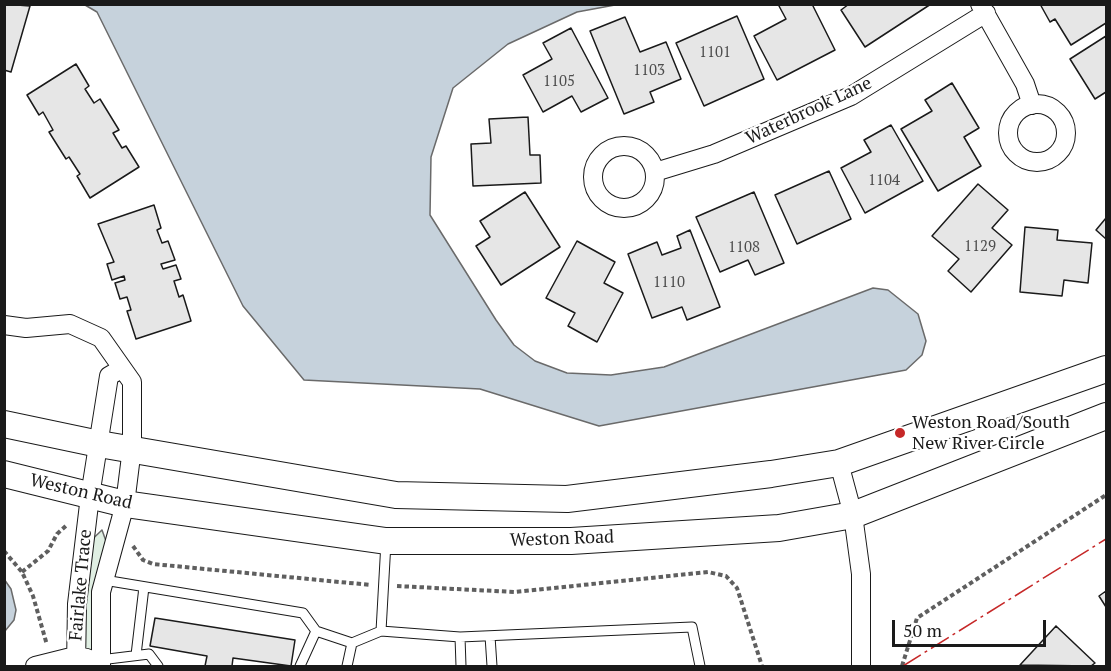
<!DOCTYPE html>
<html>
<head>
<meta charset="utf-8">
<style>
	body { margin:0 }
	#map { position:relative; width:1111px; height:671px; overflow:hidden; background:#fff; font-family:"PT Serif",serif }
	canvas { display:block }
	.frame { position:absolute; inset:0; border:6px solid #1a1a1a; pointer-events:none }
	.scale { position:absolute; left:892px; top:620px; width:154px; height:27px; box-sizing:border-box; border:3px solid #1a1a1a; border-top:0; padding-left:8px; font-size:18px; line-height:21px; white-space:nowrap; color:#1a1a1a; -webkit-text-stroke:4px #fff; paint-order:stroke }
</style>
</head>
<body>
<div id="map">
<canvas width="1111" height="671"></canvas>
<div class="frame"></div>
<div class="scale">50 m</div>
</div>
<script>
const context = document.querySelector('canvas').getContext('2d');
context.lineJoin = 'round';
function fillPath(path, color) {
  context.fillStyle = color;
  context.fill(path, 'evenodd');
}
function shape(rows) {
  const path = new Path2D();
  for (const r of rows) {
    if (r.length === 3) {
      path.moveTo(r[0] + r[2], r[1]);
      path.arc(r[0], r[1], r[2], 0, 2 * Math.PI);
      continue;
    }
    path.moveTo(r[0], r[1]);
    for (let i = 2; i < r.length; i += 2) path.lineTo(r[i], r[i + 1]);
  }
  return path;
}
function strokePath(path, color, width, dash) {
  context.strokeStyle = color;
  context.lineWidth = width;
  context.lineCap = dash ? 'butt' : 'round';
  context.setLineDash(dash || []);
  context.stroke(path);
}
function label(font, color, halo, rows, align = 'center') {
  context.font = font + ' "PT Serif",serif';
  context.lineWidth = 4.5;
  context.setLineDash([]);
  context.textBaseline = 'middle';
  context.strokeStyle = halo;
  context.fillStyle = color;
  for (const [text, x, y, turn = 0] of rows) {
    context.save();
    context.translate(x, y);
    context.rotate((+turn || 0) * Math.PI / 180);
    context.textAlign = isNaN(turn) ? turn : align;
    if (halo) context.strokeText(text, 0, 0);
    context.fillText(text, 0, 0);
    context.restore();
  }
}
const green = shape([
	[102,530,111,555,101,666,76,666,83,548,102,530]
]);
const water = shape([
	[85,5,615,5,577,12,508,44,453,88,431,157,430,215,496,320,514,345,535,361,567,373,611,375,664,367,873,288,888,290,918,314,926,341,922,355,906,370,599,426,480,389,304,380,243,306,97,12,85,5],
	[4,579,11,589,16,610,14,620,5,631,4,579]
]);
const building = shape([
	[4,4,30,6,11,72,4,70,4,4],
	[782,4,812,4,835,50,777,80,754,36,786,19,779,6,782,4],
	[849,4,931,4,865,47,841,10,849,4],
	[1040,4,1106,4,1106,23,1071,45,1055,19,1050,22,1040,4],
	[737,16,764,79,704,106,676,43,737,16],
	[625,17,640,52,666,42,681,79,650,92,654,102,624,114,590,31,625,17],
	[571,28,608,98,581,112,572,96,543,112,523,75,552,59,543,43,571,28],
	[1106,36,1106,92,1095,99,1070,59,1106,36],
	[76,64,89,86,85,89,94,103,100,99,119,130,113,133,122,148,126,146,139,167,90,198,77,176,80,174,69,157,66,159,49,132,53,130,43,112,39,115,27,95,76,64],
	[952,83,979,128,964,137,981,166,938,191,901,129,932,111,925,100,952,83],
	[528,117,530,155,540,155,541,183,473,186,471,144,491,143,489,119,528,117],
	[891,125,923,181,865,213,841,168,871,152,864,140,891,125],
	[829,171,851,219,797,244,775,195,829,171],
	[978,184,1008,210,992,228,1012,245,971,292,948,271,959,259,932,236,978,184],
	[525,192,560,247,501,285,476,246,490,237,480,221,525,192],
	[754,192,784,263,755,275,748,260,720,272,696,217,754,192],
	[154,205,161,228,157,230,162,243,168,241,175,260,161,264,163,269,176,265,181,279,174,281,179,297,183,295,191,321,136,339,127,311,131,310,127,297,120,299,115,283,125,280,124,276,112,280,107,264,114,262,98,224,154,205],
	[1106,218,1106,239,1096,230,1106,218],
	[1025,227,1058,230,1057,240,1092,243,1088,283,1064,280,1062,296,1020,292,1025,227],
	[690,230,720,307,687,320,682,307,652,318,628,254,657,242,662,255,681,248,677,236,690,230],
	[577,241,615,262,604,283,623,293,597,342,568,326,575,313,546,298,577,241],
	[1106,591,1106,607,1099,596,1106,591],
	[155,618,295,640,291,666,233,658,232,666,205,666,207,656,150,646,155,618],
	[1056,626,1095,663,1091,666,1020,665,1056,626]
]);
const path = shape([
	[133,546,143,560,153,564,371,585],
	[4,551,22,572,33,596,47,645],
	[22,572,48,551,57,534,67,525],
	[397,586,515,592,708,572,726,576,737,588,762,666],
	[902,666,917,618,1106,495]
]);
const lane = shape([
	[104,580,303,613,316,631,352,643],
	[381,631,460,637,692,627,700,666],
	[490,636,492,666],
	[460,637,461,666],
	[136,655,144,587],
	[100,660,149,654,158,666],
	[300,666,316,631],
	[347,666,352,643,381,631,386,542]
]);
const street = shape([
	[980,4,1025,84,1032,105],
	[1037,133,29],
	[624,177,31],
	[655,172,714,154,851,96,986,13],
	[4,325,26,328,70,324,101,338,132,382,132,448,125,504,101,592,101,666],
	[839,463,853,515,861,574,861,666],
	[35,666,75,656,87,658],
	[76,666,77,604,90,496,109,376,121,369]
]);
const secondary = shape([
	[4,424,99,444,396,495,567,499,771,474,839,463,1106,369],
	[4,474,125,504,386,541,571,541,779,528,853,515,1106,416]
]);
const power = shape([
	[903,666,1106,539]
]);
const markers = [
	[900,433,6,"#c62828"]
];
const numberNames = [
	["1101",715,53],
	["1103",649,71],
	["1105",559,82],
	["1104",884,181],
	["1129",980,247],
	["1108",744,248],
	["1110",669,283]
];
const streetNames = [
	["Waterbrook Lane",809,111,-25],
	["Weston Road",81,492,13],
	["Weston Road",562,539,-2],
	["Fairlake Trace",81,585,-85]
];
const poiNames = [
	["Weston Road/South",912,423],
	["New River Circle",912,444]
];
fillPath(green, '#e0efe3');
strokePath(green, '#6a6a6a', 1.5);
fillPath(water, '#c6d2dc');
strokePath(water, '#6a6a6a', 1.5);
fillPath(building, '#e6e6e6');
strokePath(building, '#1a1a1a', 1.5);
strokePath(lane, '#1a1a1a', 11);
strokePath(street, '#1a1a1a', 20);
strokePath(secondary, '#1a1a1a', 28);
strokePath(path, '#5f5f5f', 4, [4.5, 3]);
strokePath(lane, '#fff', 9);
strokePath(street, '#fff', 18);
strokePath(secondary, '#fff', 26);
strokePath(power, '#c62828', 1.5, [21, 4.5, 3, 4.5]);
for (const [x, y, r, color] of markers) {
  const dot = new Path2D();
  dot.arc(x, y, r, 0, 2 * Math.PI);
  context.fillStyle = color;
  context.fill(dot);
  strokePath(dot, '#fff', 2);
}
label('15px', '#4d4d4d', null, numberNames);
label('18px', '#1a1a1a', '#fff', streetNames);
label('18px', '#1a1a1a', '#fff', poiNames, 'left');
</script>
</body>
</html>
